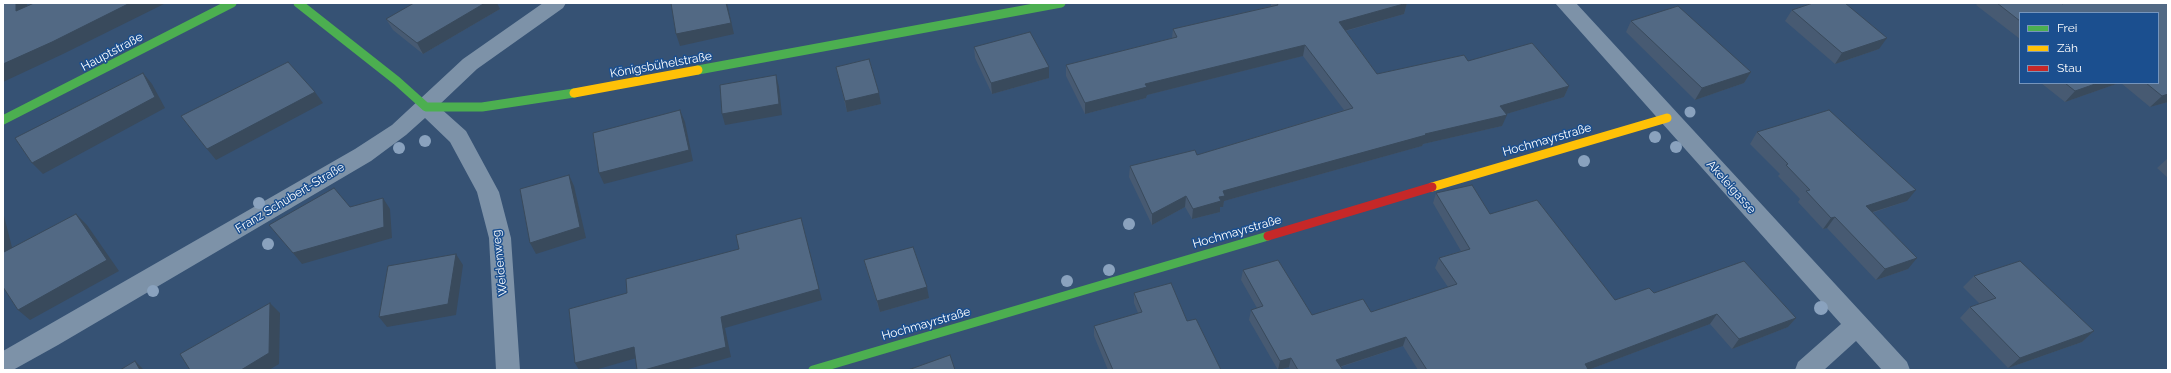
<!DOCTYPE html>
<html>
<head>
<meta charset="utf-8">
<style>
	body { margin:0 }
	#map { position:relative; width:2171px; height:373px; overflow:hidden; background:#365274; font-family:Raleway,sans-serif }
	canvas { display:block }
	.frame { position:absolute; inset:0; border:4px solid #fff; pointer-events:none }
	.legend { position:absolute; left:2019px; top:12px; width:140px; height:72px; box-sizing:border-box; background:#1b4f8f; border:1px solid #7695bc; margin:0; padding:5px 7px; list-style:none; font-size:12px; color:#fff }
	.legend li { display:flex; align-items:center; gap:8px; height:20px }
	.legend b { width:20px; border:1px solid #7695bc }
</style>
</head>
<body>
<div id="map">
<canvas width="2171" height="373"></canvas>
<div class="frame"></div>
<ul class="legend">
<li><b style="height:5px;background:#4caf50"></b>Frei</li>
<li><b style="height:5px;background:#ffc107"></b>Zäh</li>
<li><b style="height:5px;background:#c62828"></b>Stau</li>
</ul>
</div>
<script>
const context = document.querySelector('canvas').getContext('2d');
context.lineJoin = 'round';
function shape(rows) {
  const path = new Path2D();
  for (const r of rows) {
    path.moveTo(r[0], r[1]);
    for (let i = 2; i < r.length; i += 2) path.lineTo(r[i], r[i + 1]);
  }
  return path;
}
function fillPath(path, color) {
  context.fillStyle = color;
  context.fill(path, 'evenodd');
}
function strokePath(path, color, width, dash) {
  context.strokeStyle = color;
  context.lineWidth = width;
  context.lineCap = dash ? 'butt' : 'round';
  context.setLineDash(dash || []);
  context.stroke(path);
}
function label(font, color, halo, rows, align = 'center') {
  context.font = font + ' Raleway,sans-serif';
  context.lineWidth = 3;
  context.setLineDash([]);
  context.textBaseline = 'middle';
  context.strokeStyle = halo;
  context.fillStyle = color;
  for (const [text, x, y, turn = 0] of rows) {
    context.save();
    context.translate(x, y);
    context.rotate((+turn || 0) * Math.PI / 180);
    context.textAlign = isNaN(turn) ? turn : align;
    if (halo) context.strokeText(text, 0, 0);
    context.fillText(text, 0, 0);
    context.restore();
  }
}
const street = shape([
	[543,3,566,3,563,8,477,69,438,106,466,131,499,192,511,238,520,370,496,370,489,238,477,192,450,142,425,118,406,135,371,161,58,345,13,370,3,370,3,351,355,149,392,125,463,59,543,3],
	[1555,3,1576,3,1907,362,1910,370,1882,370,1856,341,1824,370,1795,370,1798,362,1841,324,1555,3]
]);
const fast = shape([
	[298,3,397,81,426,107,482,107,574,93],
	[698,70,1061,3],
	[3,120,232,3],
	[813,370,1268,236]
]);
const slow = shape([
	[574,93,698,70],
	[1432,187,1667,118]
]);
const jam = shape([
	[1268,236,1432,187]
]);
const trees = [
	[1690,112,5.5],
	[1655,137,6],
	[425,141,6],
	[1676,147,6],
	[399,148,6],
	[1584,161,6],
	[259,203,6],
	[1129,224,6],
	[268,244,6],
	[1109,270,6],
	[1067,281,6],
	[153,291,6],
	[1821,308,7]
];
const wall = shape([
	[1271,3,1407,3,1404,14,1346,31,1377,74,1468,61,1569,86,1564,97,1506,114,1502,126,1423,144,1422,146,1224,201,1223,207,1220,207,1220,212,1192,219,1185,207,1152,225,1129,177,1130,166,1197,155,1344,110,1303,56,1147,95,1146,98,1085,114,1066,76,1066,65,1172,38,1173,29,1271,6],
	[1978,3,2061,3,2168,73,2168,102,2150,107,2121,83,2158,83,2020,13,2020,39,1976,5],
	[500,9,423,54,393,30,386,19],
	[1792,10,1879,49,1835,64,1785,21],
	[1631,21,1751,72,1744,83,1695,100,1626,32],
	[974,47,1049,78,992,94,975,58],
	[836,67,881,104,847,112],
	[2041,83,2119,83,2065,102],
	[1757,132,1907,201,1872,213,1908,269,1876,280,1827,228,1823,229,1798,202,1800,199,1778,176,1780,174,1750,144],
	[2168,158,2168,178,2157,168],
	[1436,193,1490,214,1615,300,1654,293,1796,318,1788,327,1732,349,1710,324,1588,370,1418,370,1403,346,1341,367,1343,370,1290,370,1289,367,1278,370,1249,320,1251,310,1257,308,1241,280,1243,270,1312,315,1371,312,1448,287,1435,268,1439,258,1461,251,1433,203],
	[864,260,929,298,880,312,867,271],
	[1974,276,2094,331,2082,342,2008,368,1960,318,1970,307,1980,304,1963,287],
	[1134,293,1187,321,1221,370,1108,370,1094,336,1094,326,1138,313,1134,303]
]);
const shadedWall = shape([
	[16,3,27,3,28,24,16,11],
	[130,3,166,3,63,54,3,82,3,64],
	[485,3,497,3,500,9,423,54,417,43],
	[726,3,727,3,734,34,680,46,676,34],
	[1407,3,1404,14,1337,33,1339,22],
	[1887,38,1879,49,1835,64,1842,53],
	[1305,45,1303,56,1147,95,1146,98,1085,114,1085,103,1145,84],
	[1049,67,1049,78,992,94,991,83],
	[1751,72,1744,83,1695,100,1702,88],
	[143,73,152,84,165,108,43,174,32,163],
	[776,75,779,87,782,115,725,125,722,114],
	[2098,83,2119,83,2065,102,2075,91],
	[1569,86,1564,97,1496,117,1500,106],
	[315,92,323,103,216,160,207,149],
	[879,93,881,104,847,112,845,101],
	[2168,94,2168,102,2150,107,2162,96],
	[680,110,685,122,693,161,604,184,599,173],
	[1507,115,1502,126,1423,144,1422,146,1224,201,1223,207,1220,207,1220,212,1192,219,1193,209,1219,197,1223,191,1425,134],
	[569,175,574,186,586,238,536,254,530,243],
	[1916,190,1907,201,1857,217,1866,206],
	[1186,196,1185,207,1152,225,1152,214],
	[383,198,390,209,392,238,302,264,293,253],
	[3,212,16,263,4,252,3,248],
	[76,214,87,225,119,271,30,320,18,310],
	[1835,217,1827,228,1823,229,1831,218],
	[801,218,822,300,725,328,731,357,685,370,644,370],
	[456,254,463,265,456,315,387,327,379,317],
	[1917,258,1908,269,1876,280,1885,269],
	[927,287,929,298,880,312,877,301],
	[270,303,280,313,279,364,269,370,241,370],
	[1717,314,1710,324,1588,370,1581,370,1585,364],
	[1796,318,1788,327,1732,349,1739,339],
	[2094,331,2082,342,2008,368,2020,358],
	[1406,337,1403,346,1333,369,1336,360],
	[634,347,640,357,595,370,579,370,575,363],
	[1291,358,1289,367,1278,370,1280,361],
	[135,361,144,370,140,370]
]);
const building = shape([
	[3,3,16,3,16,11,34,3,130,3,52,42,3,64,3,3],
	[414,3,485,3,417,43,386,19,414,3],
	[671,3,726,3,731,23,676,34,671,3],
	[1277,3,1407,3,1339,22,1377,74,1464,55,1468,61,1532,43,1569,86,1500,106,1507,115,1425,134,1426,135,1223,191,1225,196,1219,197,1221,201,1193,209,1186,196,1152,214,1130,166,1195,150,1197,155,1353,108,1305,45,1145,84,1147,87,1085,103,1066,65,1177,37,1173,29,1278,5,1277,3],
	[1813,3,1845,3,1887,38,1842,53,1792,10,1813,3],
	[1997,3,2061,3,2062,4,2064,3,2168,3,2168,94,2162,96,2146,83,2158,83,2158,13,2020,13,2020,21,1997,3],
	[1678,6,1751,72,1702,88,1631,21,1678,6],
	[1030,32,1049,67,991,83,974,47,1030,32],
	[869,59,879,93,845,101,836,67,869,59],
	[288,62,315,92,207,149,181,116,288,62],
	[143,73,155,97,32,163,15,138,143,73],
	[776,75,779,104,722,114,720,85,776,75],
	[2065,83,2098,83,2075,91,2065,83],
	[680,110,689,150,599,173,593,133,680,110],
	[1829,110,1916,190,1866,206,1917,258,1885,269,1835,217,1831,218,1806,191,1810,190,1786,165,1788,164,1757,132,1829,110],
	[569,175,580,227,530,243,520,189,569,175],
	[1472,185,1490,214,1537,200,1615,300,1649,288,1654,293,1744,261,1796,318,1739,339,1717,314,1585,364,1588,369,1584,370,1427,370,1406,337,1336,360,1343,370,1298,370,1291,358,1280,361,1251,310,1263,306,1243,270,1278,260,1312,315,1363,299,1371,312,1457,284,1439,258,1470,249,1436,193,1472,185],
	[334,188,350,207,383,198,384,227,293,253,269,225,334,188],
	[76,214,107,260,18,310,3,287,3,248,4,252,76,214],
	[801,218,819,289,721,317,726,347,644,370,637,370,634,347,575,363,569,309,627,293,626,279,739,249,736,235,801,218],
	[913,247,927,287,877,301,864,260,913,247],
	[456,254,448,304,379,317,388,266,456,254],
	[2020,261,2094,331,2020,358,1970,307,1996,298,1974,276,2020,261],
	[1171,283,1187,321,1196,319,1221,370,1113,370,1094,326,1142,312,1134,293,1171,283],
	[270,303,269,353,241,370,190,370,180,354,270,303],
	[950,355,955,370,908,370,950,355],
	[135,361,140,370,120,370,135,361]
]);
const streetNames = [
	["Hauptstraße",112,52,-28],
	["Königsbühelstraße",661,65,-10],
	["Hochmayrstraße",1547,140,-16],
	["Akeleigasse",1731,187,48],
	["Franz Schubert-Straße",290,198,-31],
	["Hochmayrstraße",1237,232,-16],
	["Weidenweg",500,263,-96],
	["Hochmayrstraße",926,324,-16]
];
fillPath(street, '#7d92a8');
strokePath(fast, '#4caf50', 9);
strokePath(slow, '#ffc107', 9);
strokePath(jam, '#c62828', 9);
context.fillStyle = '#8aa2be';
for (const [x, y, r] of trees) {
  context.beginPath();
  context.arc(x, y, r, 0, 2 * Math.PI);
  context.fill();
}
fillPath(wall, '#475a72');
fillPath(shadedWall, '#394a5c');
fillPath(building, '#526984');
strokePath(building, '#394a5c', 1);
label('12px', '#fff', '#1b4f8f', streetNames);
</script>
</body>
</html>
